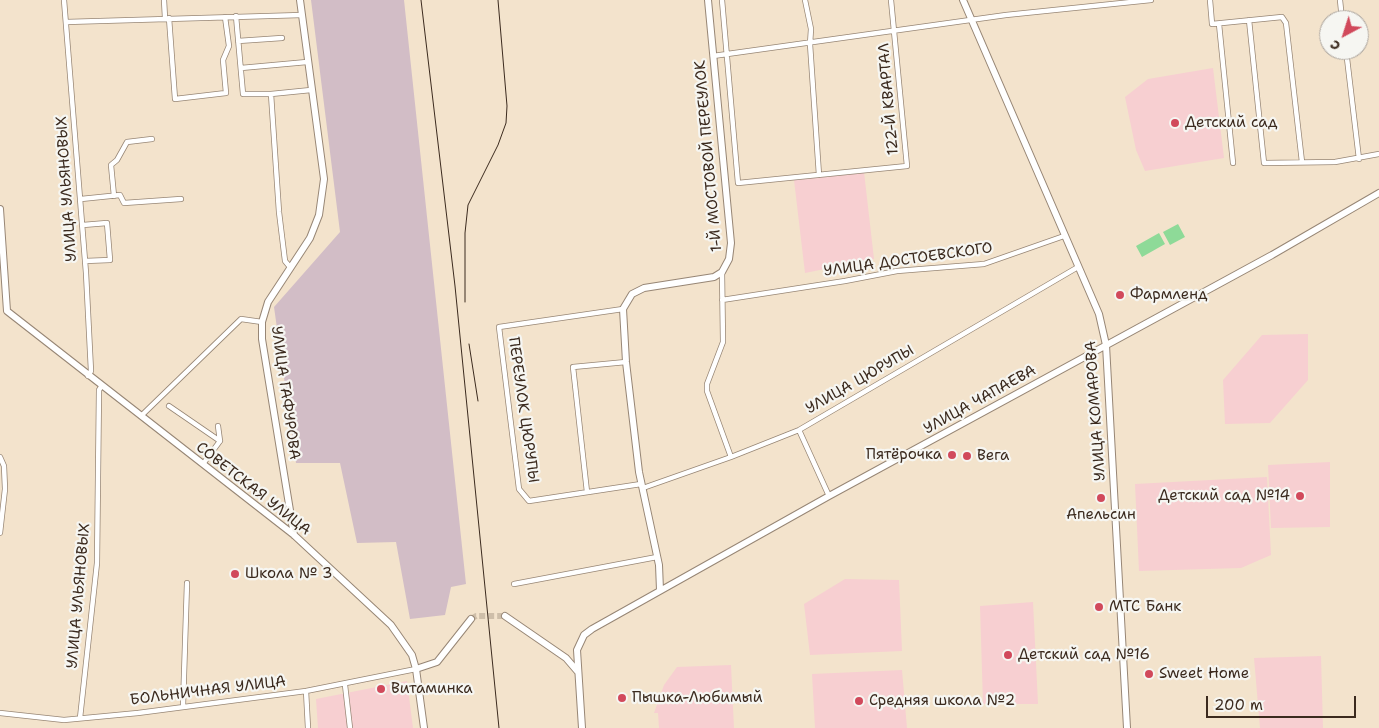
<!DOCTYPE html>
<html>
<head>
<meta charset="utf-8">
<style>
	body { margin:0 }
	#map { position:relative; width:1379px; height:728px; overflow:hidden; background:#f3e3cc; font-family:"Shantell Sans",sans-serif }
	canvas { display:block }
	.north { position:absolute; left:1319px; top:10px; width:50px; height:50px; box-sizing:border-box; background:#f6f6f2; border:1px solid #aba49d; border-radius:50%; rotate:220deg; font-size:14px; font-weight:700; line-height:20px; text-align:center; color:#3b2a1e }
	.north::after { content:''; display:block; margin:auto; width:18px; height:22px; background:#d1495b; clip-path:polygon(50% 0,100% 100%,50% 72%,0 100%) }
	.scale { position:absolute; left:1206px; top:696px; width:150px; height:22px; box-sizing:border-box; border:2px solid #3b2a1e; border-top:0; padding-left:6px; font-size:15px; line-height:18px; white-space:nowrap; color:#3b2a1e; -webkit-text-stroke:4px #f6f6f2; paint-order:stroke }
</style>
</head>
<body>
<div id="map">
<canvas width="1379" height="728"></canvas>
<div class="north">С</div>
<div class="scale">200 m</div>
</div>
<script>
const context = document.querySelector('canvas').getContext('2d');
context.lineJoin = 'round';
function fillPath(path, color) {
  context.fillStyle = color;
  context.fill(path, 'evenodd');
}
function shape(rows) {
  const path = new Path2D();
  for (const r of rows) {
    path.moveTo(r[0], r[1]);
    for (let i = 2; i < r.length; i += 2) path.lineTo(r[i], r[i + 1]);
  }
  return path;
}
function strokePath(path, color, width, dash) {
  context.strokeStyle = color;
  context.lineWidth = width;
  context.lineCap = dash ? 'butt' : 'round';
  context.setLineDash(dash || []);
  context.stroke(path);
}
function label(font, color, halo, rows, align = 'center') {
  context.font = font + ' "Shantell Sans",sans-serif';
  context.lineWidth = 4.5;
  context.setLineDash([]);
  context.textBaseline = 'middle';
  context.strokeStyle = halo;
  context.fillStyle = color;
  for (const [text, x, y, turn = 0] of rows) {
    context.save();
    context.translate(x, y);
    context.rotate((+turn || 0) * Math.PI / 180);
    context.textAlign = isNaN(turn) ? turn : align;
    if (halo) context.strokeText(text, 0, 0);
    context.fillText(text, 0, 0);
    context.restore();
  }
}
const built = shape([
	[1213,68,1224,158,1145,171,1136,150,1125,97,1148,79],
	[864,172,874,259,805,273,794,180],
	[1308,334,1308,380,1270,423,1225,424,1223,380,1262,335],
	[1330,462,1330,527,1271,528,1268,465],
	[1267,477,1271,555,1241,568,1139,571,1135,484],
	[845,579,899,580,902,651,810,655,804,604],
	[1033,602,1038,704,983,704,980,606],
	[1321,656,1323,728,1260,728,1254,658],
	[731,665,734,728,659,728,658,713,654,713,664,685,677,667],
	[902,670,907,728,815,728,812,674],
	[407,681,413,728,318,728,316,699]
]);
const industrial = shape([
	[311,0,404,0,466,584,451,587,445,615,410,619,396,542,357,543,340,463,296,463,274,307,340,232]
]);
const green = shape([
	[1178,224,1185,237,1170,245,1163,232],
	[1159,233,1165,244,1142,257,1136,246]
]);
const secondaryTunnel = shape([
	[471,619,476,616,505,616]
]);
const street = shape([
	[64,0,86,273,91,371,88,376],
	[164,0,165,18],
	[722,0,738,183,907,166,891,0],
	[805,0,811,29,810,44,819,175],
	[1210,0,1212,24,1282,17,1286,23,1302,162],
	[1340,0,1342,20],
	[236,16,243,94,271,94],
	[169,18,175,99,226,93,223,60,229,46,225,17],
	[1249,20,1264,163,1335,162,1379,154],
	[66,22,302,15],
	[1219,24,1233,163],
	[238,41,282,38],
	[1346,50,1359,159],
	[713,56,1006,15,1151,0],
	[241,68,307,62],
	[114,196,111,165,117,160,127,142,152,139],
	[81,199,120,195,124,203,181,199],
	[83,225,107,223,110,260,85,261],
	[290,267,285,261,279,212,271,94,311,90],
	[722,272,723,342,707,384,707,391,731,457],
	[722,300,845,281,897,271,984,264,1064,236],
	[623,309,499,327,519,489,529,501,641,484],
	[169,406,220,441,203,464],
	[141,416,241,319,262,322],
	[218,426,220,441],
	[799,430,829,496],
	[0,457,4,466,5,489,0,533],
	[643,488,731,457,799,430,1078,267],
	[587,492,573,367,626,362],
	[514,584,657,557],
	[345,685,350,728],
	[306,691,308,728],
	[183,706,187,583],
	[0,713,64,720,138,713,306,691,416,669],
	[80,718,97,563,99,390,101,387]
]);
const secondary = shape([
	[963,0,1099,314,1106,345,1127,728],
	[0,209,7,311,294,535,391,625,412,655,416,669,424,728],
	[294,535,262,339,262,322,268,302,310,238,319,215,324,179,300,0],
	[660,590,659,565,639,472,626,362,623,309,632,294,644,288,714,277,722,272,729,259,731,243,708,0],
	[505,616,566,658,578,672],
	[416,669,437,662,471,619],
	[582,728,577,650,584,635,592,629,829,496,1272,255,1379,193]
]);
const rail = shape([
	[421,0,455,286,499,728],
	[465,302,465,233,468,205,498,145,506,123,507,106,498,0],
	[469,344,478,401]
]);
const markers = [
	[1175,123,5,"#d1495b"],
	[1120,295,5,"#d1495b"],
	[952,455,5,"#d1495b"],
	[967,456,5,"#d1495b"],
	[1300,496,5,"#d1495b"],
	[1101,498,5,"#d1495b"],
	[235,574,5,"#d1495b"],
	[1099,607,5,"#d1495b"],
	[1008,655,5,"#d1495b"],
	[1149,674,5,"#d1495b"],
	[381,689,5,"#d1495b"],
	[622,698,5,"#d1495b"],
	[859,701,5,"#d1495b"]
];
const streetNames = [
	["122-Й КВАРТАЛ",889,99,-95],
	["1-Й МОСТОВОЙ ПЕРЕУЛОК",709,156,-95],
	["УЛИЦА УЛЬЯНОВЫХ",67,189,-94],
	["УЛИЦА ДОСТОЕВСКОГО",908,260,-8],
	["УЛИЦА ЦЮРУПЫ",860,380,-30],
	["УЛИЦА ГАФУРОВА",285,393,82],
	["УЛИЦА ЧАПАЕВА",980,400,-29],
	["ПЕРЕУЛОК ЦЮРУПЫ",523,410,82],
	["УЛИЦА КОМАРОВА",1096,411,-94],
	["СОВЕТСКАЯ УЛИЦА",253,489,38],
	["УЛИЦА УЛЬЯНОВЫХ",79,596,-85],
	["БОЛЬНИЧНАЯ УЛИЦА",208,691,-7]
];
const poiNames = [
	["Детский сад",1185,123],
	["Фармленд",1130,295],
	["Пятёрочка",942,455,"right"],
	["Вега",977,456],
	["Детский сад №14",1290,496,"right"],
	["Апельсин",1101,515,"center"],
	["Школа № 3",245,574],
	["МТС Банк",1109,607],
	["Детский сад №16",1018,655],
	["Sweet Home",1159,674],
	["Витаминка",391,689],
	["Пышка-Любимый",632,698],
	["Средняя школа №2",869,701]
];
fillPath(built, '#f7cfd1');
fillPath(industrial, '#d2bdc6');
fillPath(green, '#8eda98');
strokePath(secondaryTunnel, '#cebea9', 6, [6, 3]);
strokePath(street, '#978675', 6);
strokePath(secondary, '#978675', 8);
strokePath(street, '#fff', 4.5);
strokePath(secondary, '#fff', 6);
strokePath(rail, '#3b2a1e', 1);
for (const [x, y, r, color] of markers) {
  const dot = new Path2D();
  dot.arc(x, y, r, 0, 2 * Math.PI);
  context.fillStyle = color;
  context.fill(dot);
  strokePath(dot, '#f6f6f2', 2);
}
label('15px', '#3b2a1e', '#f6f6f2', streetNames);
label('15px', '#3b2a1e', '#f6f6f2', poiNames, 'left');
</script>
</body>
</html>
